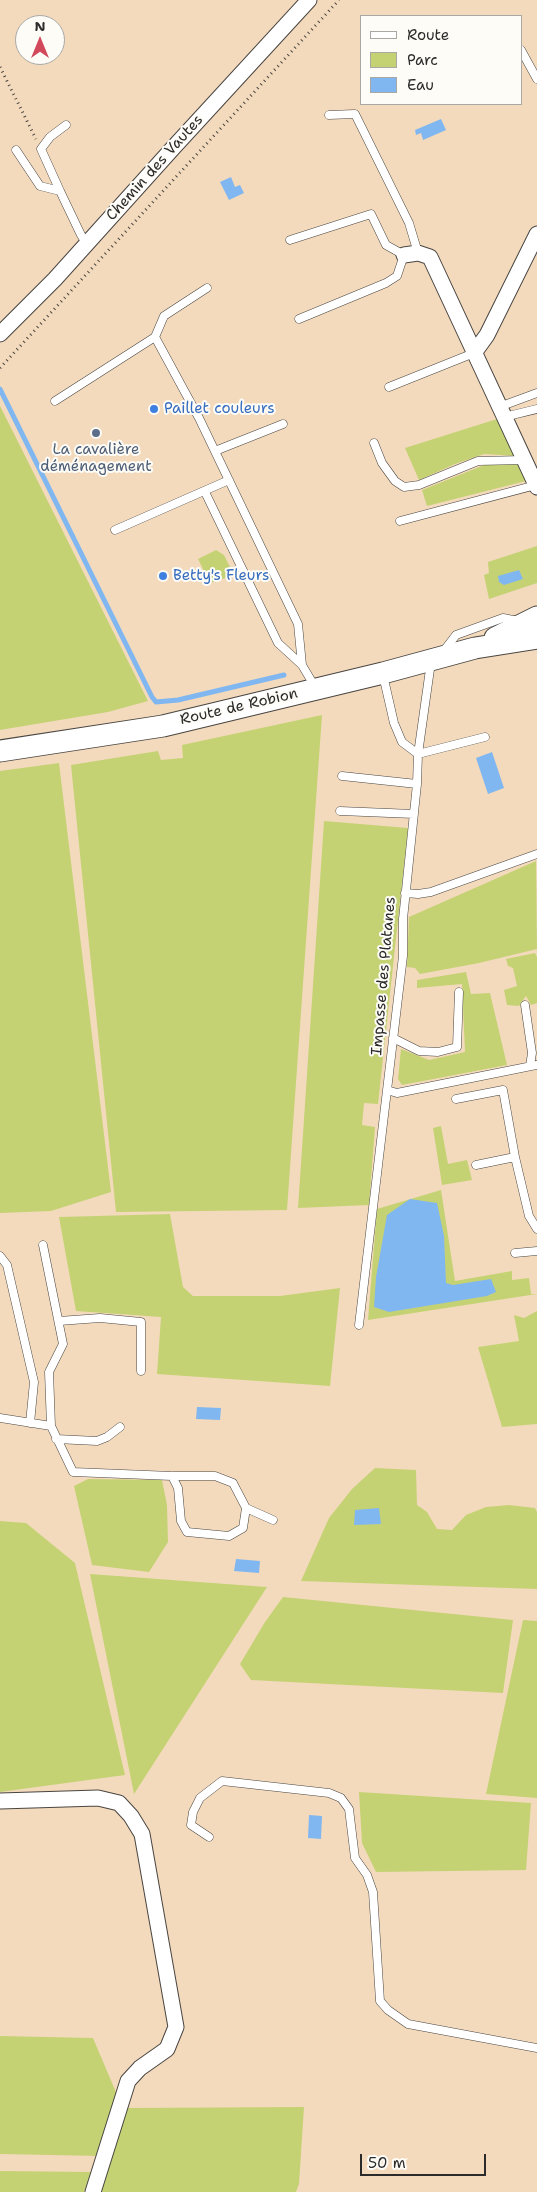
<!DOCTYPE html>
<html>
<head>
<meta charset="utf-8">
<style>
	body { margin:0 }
	#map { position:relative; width:537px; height:2192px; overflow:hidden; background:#f3dabc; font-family:"Shantell Sans",sans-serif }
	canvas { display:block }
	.legend { position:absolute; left:360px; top:15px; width:162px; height:90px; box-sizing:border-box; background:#fdfcf7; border:1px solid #a9a8a5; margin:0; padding:6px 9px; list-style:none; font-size:15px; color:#2b2b2b }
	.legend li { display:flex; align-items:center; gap:10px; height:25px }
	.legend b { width:25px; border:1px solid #a9a8a5 }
	.north { position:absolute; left:15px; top:15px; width:50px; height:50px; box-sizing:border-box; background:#fdfcf7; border:1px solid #a9a8a5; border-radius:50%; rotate:0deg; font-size:14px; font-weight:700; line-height:20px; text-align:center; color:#2b2b2b }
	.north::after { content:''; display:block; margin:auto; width:18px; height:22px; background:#d1495b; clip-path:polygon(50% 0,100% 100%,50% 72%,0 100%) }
	.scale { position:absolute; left:360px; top:2154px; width:126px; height:22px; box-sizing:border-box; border:2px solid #2b2b2b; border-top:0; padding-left:6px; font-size:15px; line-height:18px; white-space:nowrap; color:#2b2b2b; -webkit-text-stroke:4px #fdfcf7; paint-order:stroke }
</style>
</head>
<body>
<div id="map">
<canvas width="537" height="2192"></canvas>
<ul class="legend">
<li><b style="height:6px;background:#fff"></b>Route</li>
<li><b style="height:14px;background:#c5d274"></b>Parc</li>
<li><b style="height:14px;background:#81b7f0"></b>Eau</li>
</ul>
<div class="north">N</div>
<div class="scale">50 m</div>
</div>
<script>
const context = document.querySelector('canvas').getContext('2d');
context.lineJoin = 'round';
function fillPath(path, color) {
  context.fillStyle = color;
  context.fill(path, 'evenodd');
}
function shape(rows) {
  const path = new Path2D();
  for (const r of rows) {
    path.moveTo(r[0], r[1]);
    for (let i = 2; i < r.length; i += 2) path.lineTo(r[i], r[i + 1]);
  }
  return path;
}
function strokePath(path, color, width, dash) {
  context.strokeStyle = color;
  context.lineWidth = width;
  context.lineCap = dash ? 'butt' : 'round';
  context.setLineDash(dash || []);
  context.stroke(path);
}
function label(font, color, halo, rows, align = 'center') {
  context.font = font + ' "Shantell Sans",sans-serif';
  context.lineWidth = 4;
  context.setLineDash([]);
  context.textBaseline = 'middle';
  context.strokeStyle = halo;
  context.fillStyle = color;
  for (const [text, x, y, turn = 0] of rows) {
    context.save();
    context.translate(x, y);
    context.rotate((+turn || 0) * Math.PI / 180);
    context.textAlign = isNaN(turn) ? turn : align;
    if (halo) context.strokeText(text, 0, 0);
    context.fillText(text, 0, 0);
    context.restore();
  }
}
const green = shape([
	[0,406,148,701,108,712,0,730],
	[497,419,516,456,484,454,455,464,419,480,405,448],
	[489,463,516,464,520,466,526,481,427,506,422,490],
	[537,546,537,583,489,599,484,575,489,573,488,562],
	[216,550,224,555,234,575,210,583,198,559],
	[322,715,287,1210,116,1212,71,765,158,751,161,760,183,758,182,745],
	[59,763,111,1192,51,1211,0,1213,0,771],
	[324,821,408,828,378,1104,364,1103,362,1125,375,1127,369,1205,298,1208],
	[536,861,537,949,479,963,420,974,415,968,407,967,409,917],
	[535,953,537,957,537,1003,531,1005,526,996,519,1006,507,1005,504,990,517,986,513,968,508,966,506,959],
	[466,972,471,994,490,993,507,1065,402,1085,398,1079,401,1049,429,1060,465,1052,462,984,417,988,417,980],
	[441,1126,448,1164,467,1160,472,1180,442,1185,433,1128],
	[441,1190,455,1281,512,1271,512,1280,529,1278,531,1294,537,1294,368,1320,377,1209],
	[170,1214,183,1287,193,1296,280,1296,340,1288,330,1386,157,1374,161,1317,76,1311,59,1217],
	[537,1311,537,1424,502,1427,478,1347,519,1341,514,1315,524,1318],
	[375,1468,416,1470,417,1505,427,1512,437,1529,452,1530,466,1515,486,1507,509,1505,535,1508,537,1512,537,1589,301,1581,329,1518,352,1489],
	[88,1479,162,1480,167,1505,168,1542,149,1572,92,1565,74,1486],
	[0,1521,26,1523,75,1563,125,1775,0,1792],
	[90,1574,267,1587,134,1794],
	[283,1597,513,1620,503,1693,251,1680,240,1664,265,1622],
	[523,1620,537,1621,537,1798,486,1794],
	[359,1792,531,1803,526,1870,376,1872,362,1843],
	[0,2036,93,2038,118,2097,100,2156,0,2154],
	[304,2107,299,2184,296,2192,99,2192,127,2108],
	[0,2171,91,2172,84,2192,0,2192]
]);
const water = shape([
	[441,119,446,130,423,140,421,133,416,135,415,130],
	[231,177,235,187,240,185,244,193,229,200,220,182],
	[519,570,523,579,504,585,499,582,498,576],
	[492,752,504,788,488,794,476,758],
	[410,1199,437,1203,444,1236,446,1283,453,1285,491,1279,496,1292,487,1296,389,1312,374,1307,376,1277,387,1215],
	[197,1407,221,1408,220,1420,196,1419],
	[379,1508,381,1524,354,1525,355,1510],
	[236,1559,260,1561,259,1573,234,1571],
	[309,1815,322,1816,321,1839,308,1838]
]);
const stream = shape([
	[0,389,152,697,156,702,178,700,284,675]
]);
const path = shape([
	[0,67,36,139],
	[0,368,339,0]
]);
const lane = shape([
	[521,50,537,79],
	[329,115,355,114,409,223,418,253],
	[16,150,40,186,60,191,81,235,87,244],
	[60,191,41,149,50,137,66,125],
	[290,240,371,214,386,245,404,255,397,276,386,283,299,319],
	[155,337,164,316,207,288],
	[389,387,474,353],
	[55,401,155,337,199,418,298,624,302,665],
	[499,407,537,393],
	[504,417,537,409],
	[374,443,382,463,395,481,404,487,419,485,478,461,524,460],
	[215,451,283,424],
	[205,492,278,643,302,665,315,687],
	[400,521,536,485],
	[115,530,229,480],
	[443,652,456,635,503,618,518,621],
	[383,675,394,723,402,742,418,754,485,737],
	[342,776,417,784],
	[340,811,414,814],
	[405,893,418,894,431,892,537,854],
	[525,1005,532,1053,530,1066],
	[393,1038,419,1051,438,1052,457,1047,459,992],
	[387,1090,397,1093,537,1065],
	[456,1099,503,1090,515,1157],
	[476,1165,515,1157,529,1216,537,1229],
	[515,1253,537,1251],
	[0,1256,7,1265,34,1382,30,1423],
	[59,1321,100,1318,141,1322,141,1371],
	[359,1325,403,956,403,919,417,784,418,754,431,662],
	[0,1418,51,1426,49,1372,63,1344,43,1245],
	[51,1426,73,1472,172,1476,215,1476,233,1483,246,1508,273,1520],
	[56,1439,97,1441,107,1437,120,1427],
	[172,1476,178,1488,181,1521,187,1532,229,1536,243,1528,246,1508],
	[209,1837,191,1825,193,1812,200,1798,222,1781,329,1793,341,1798,349,1809,355,1858,367,1875,373,1892,380,2001,388,2010,408,2024,537,2048]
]);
const street = shape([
	[404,255,418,253,430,257,537,487],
	[0,334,55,279,173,148,309,0],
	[474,353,487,335,537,234],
	[0,1801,98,1798,119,1803,131,1816,142,1834,176,2027,167,2049,140,2068,128,2081,93,2192]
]);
const secondary = shape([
	[495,638,537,617],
	[0,751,163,726,383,673,475,648,537,638]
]);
const markers = [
	[154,409,5,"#3f7fe0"],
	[96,433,5,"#5c6f8a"],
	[163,576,5,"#3f7fe0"]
];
const streetNames = [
	["Chemin des Vautes",155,168,-48],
	["Route de Robion",239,707,-13],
	["Impasse des Platanes",384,976,-85]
];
const shopNames = [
	["Paillet couleurs",164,409],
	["Betty's Fleurs",173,576]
];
const serviceNames = [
	["La cavalière",96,450],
	["déménagement",96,467]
];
fillPath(green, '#c5d274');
fillPath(water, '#81b7f0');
strokePath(stream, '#81b7f0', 5);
strokePath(lane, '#494541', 9);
strokePath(street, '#494541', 17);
strokePath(secondary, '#494541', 23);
strokePath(path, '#494541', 3, [1, 4]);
strokePath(lane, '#fff', 8);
strokePath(street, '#fff', 15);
strokePath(secondary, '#fff', 21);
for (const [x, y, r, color] of markers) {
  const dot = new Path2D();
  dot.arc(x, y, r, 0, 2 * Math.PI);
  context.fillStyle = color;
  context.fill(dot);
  strokePath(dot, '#fdfcf7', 2);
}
label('15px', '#2b2b2b', '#fdfcf7', streetNames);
label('15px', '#366cbe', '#fdfcf7', shopNames, 'left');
label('15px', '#4e5e75', '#fdfcf7', serviceNames);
</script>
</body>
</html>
